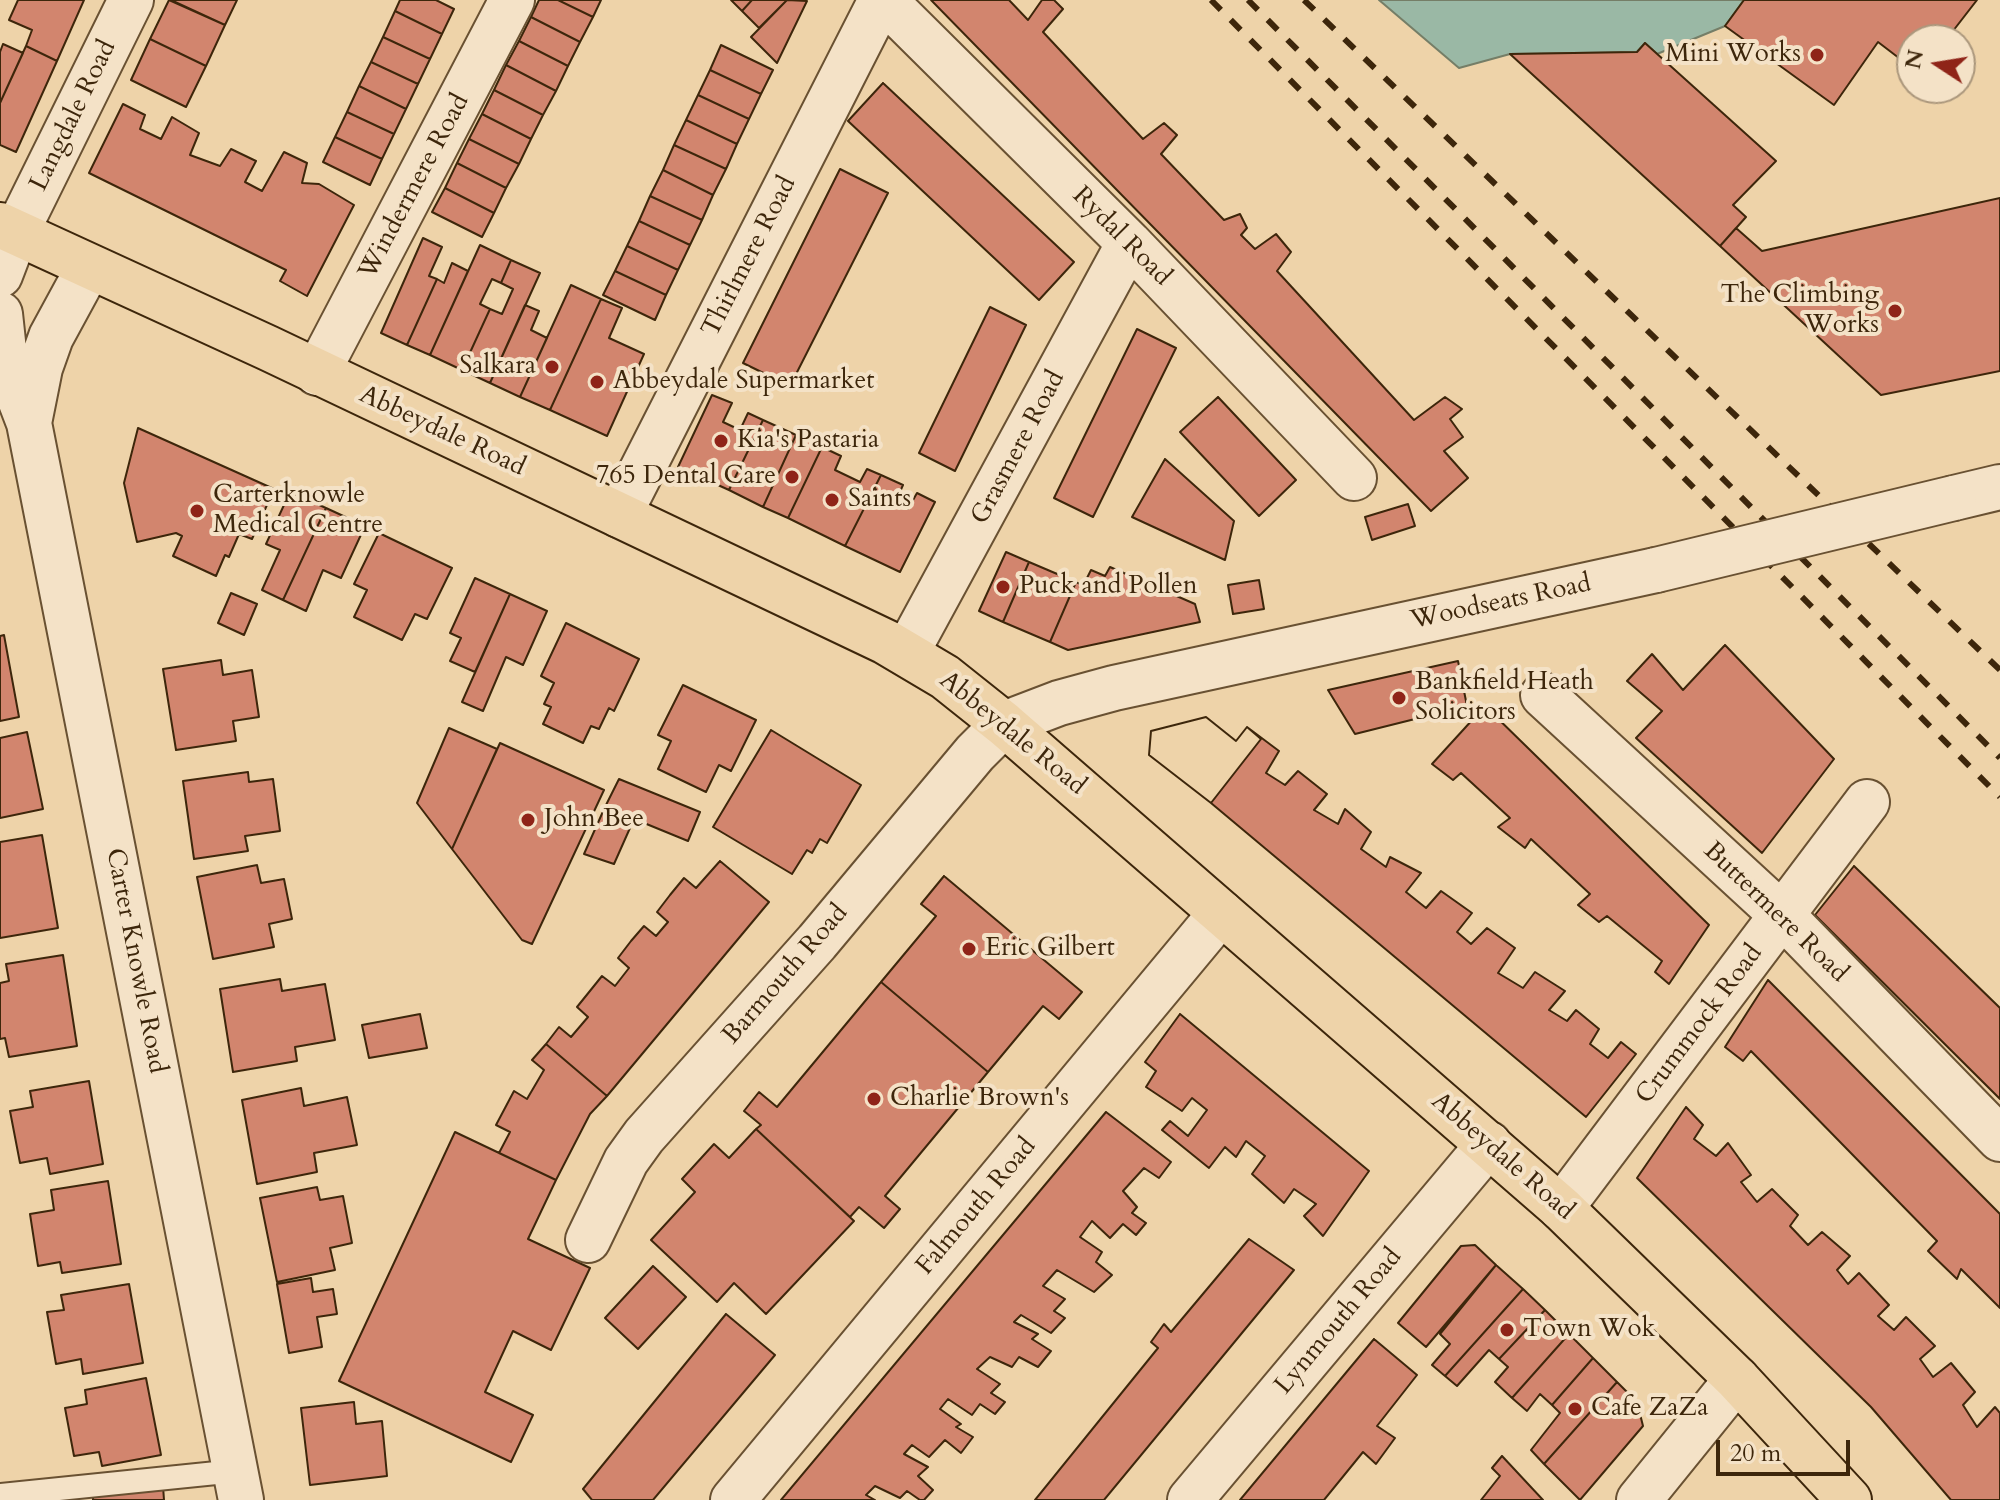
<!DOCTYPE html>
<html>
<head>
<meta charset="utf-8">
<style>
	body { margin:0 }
	#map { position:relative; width:2000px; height:1500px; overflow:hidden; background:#eed3a9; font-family:Cardo,serif }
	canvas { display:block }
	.north { position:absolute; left:1896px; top:24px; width:80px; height:80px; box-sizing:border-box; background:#f4e2c7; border:2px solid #ab977c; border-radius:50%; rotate:282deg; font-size:22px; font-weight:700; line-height:32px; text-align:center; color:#3d260b }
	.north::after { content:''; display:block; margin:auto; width:28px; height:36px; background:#8f2418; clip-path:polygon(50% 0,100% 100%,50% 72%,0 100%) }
	.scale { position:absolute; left:1716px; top:1440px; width:134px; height:36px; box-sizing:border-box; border:4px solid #3d260b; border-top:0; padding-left:10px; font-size:24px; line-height:28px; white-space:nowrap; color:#3d260b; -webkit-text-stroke:6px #f4e2c7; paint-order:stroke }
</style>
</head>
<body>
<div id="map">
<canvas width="2000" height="1500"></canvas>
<div class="north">N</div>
<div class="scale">20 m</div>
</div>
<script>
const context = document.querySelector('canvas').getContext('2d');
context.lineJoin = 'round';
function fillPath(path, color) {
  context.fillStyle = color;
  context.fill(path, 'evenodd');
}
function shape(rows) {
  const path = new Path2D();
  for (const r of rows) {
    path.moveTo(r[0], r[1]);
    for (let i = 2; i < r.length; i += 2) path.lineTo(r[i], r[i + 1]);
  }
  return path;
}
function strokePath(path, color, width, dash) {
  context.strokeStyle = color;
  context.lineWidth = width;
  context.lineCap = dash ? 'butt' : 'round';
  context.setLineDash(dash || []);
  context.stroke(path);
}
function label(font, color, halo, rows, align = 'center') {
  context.font = font + ' Cardo,serif';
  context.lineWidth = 8;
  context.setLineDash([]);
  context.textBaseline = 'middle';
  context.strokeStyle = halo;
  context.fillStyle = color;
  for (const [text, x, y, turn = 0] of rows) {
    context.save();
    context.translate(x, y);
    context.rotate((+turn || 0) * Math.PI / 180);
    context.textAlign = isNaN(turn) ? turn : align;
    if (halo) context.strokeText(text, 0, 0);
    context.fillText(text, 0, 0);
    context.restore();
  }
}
const water = shape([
	[1379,0,1744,0,1725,26,1657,54,1645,43,1637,52,1510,54,1459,68,1379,0]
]);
const building = shape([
	[18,0,84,0,57,61,26,46,32,30,9,20,18,0],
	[169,0,225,25,206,66,150,39,169,0],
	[171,0,237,0,225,25,171,0],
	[400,0,436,0,454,9,442,34,395,11,400,0],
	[539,0,558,0,593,17,580,42,531,17,539,0],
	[558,0,601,0,593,17,558,0],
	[731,0,752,0,742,11,731,0],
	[752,0,787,0,759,28,742,11,752,0],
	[787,0,807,1,777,63,751,37,787,0],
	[931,0,1009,0,1028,20,1042,0,1054,0,1063,9,1043,32,1143,139,1164,123,1177,135,1161,154,1224,220,1240,214,1247,228,1241,235,1255,249,1276,234,1291,252,1277,271,1414,420,1445,397,1462,409,1450,419,1463,437,1444,451,1468,478,1431,511,931,0],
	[1744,0,1977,0,1946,40,1912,40,1912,68,1878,42,1834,105,1725,26,1744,0],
	[395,11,442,34,430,59,383,37,395,11],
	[531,17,580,42,568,66,519,41,531,17],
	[383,37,430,59,418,84,371,62,383,37],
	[150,39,206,66,186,107,131,80,150,39],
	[519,41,568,66,556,91,506,65,519,41],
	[1645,43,1776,161,1733,205,1746,217,1720,246,1510,54,1637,52,1645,43],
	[3,44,23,53,0,103,0,52,3,44],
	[721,45,773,70,761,94,710,70,721,45],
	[26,46,57,61,16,152,0,145,0,103,26,46],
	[371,62,418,84,406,109,359,86,371,62],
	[506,65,556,91,543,115,494,90,506,65],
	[710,70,761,94,749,119,698,95,710,70],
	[883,83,1074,262,1039,300,848,121,883,83],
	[359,86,406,109,394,134,347,112,359,86],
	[494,90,543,115,531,139,482,114,494,90],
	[698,95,749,119,737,144,686,120,698,95],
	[123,104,145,115,140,129,161,139,172,117,199,133,190,155,220,166,231,149,256,161,245,182,262,191,284,152,307,163,302,183,319,184,354,205,307,296,280,281,286,270,89,173,123,104],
	[347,112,394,134,382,159,335,137,347,112],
	[482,114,531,139,519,164,469,139,482,114],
	[686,120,737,144,726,169,674,145,686,120],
	[335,137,382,159,370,185,323,162,335,137],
	[469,139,519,164,506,188,457,163,469,139],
	[674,145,726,169,713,195,663,170,674,145],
	[457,163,506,188,494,213,445,188,457,163],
	[840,169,888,193,790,386,743,363,840,169],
	[663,170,713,195,702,220,650,196,663,170],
	[445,188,494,213,482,237,432,212,445,188],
	[650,196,702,220,690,245,639,221,650,196],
	[2000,198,2000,371,1881,395,1720,246,1736,228,1762,251,2000,198],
	[639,221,690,245,678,270,627,246,639,221],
	[423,238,442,247,429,276,437,279,407,345,381,333,423,238],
	[480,245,511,260,501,283,492,279,480,304,490,309,462,370,430,355,480,245],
	[627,246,678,270,666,295,615,271,627,246],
	[511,260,540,273,490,383,462,370,490,309,502,314,513,289,501,283,511,260],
	[452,263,468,271,430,355,407,345,437,279,444,283,452,263],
	[615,271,666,295,655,320,603,295,615,271],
	[571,285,601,299,550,410,520,397,571,285],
	[601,299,622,308,609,338,644,354,607,436,550,410,601,299],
	[525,305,539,311,531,330,547,338,520,397,490,383,525,305],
	[990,307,1026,325,955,471,919,453,990,307],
	[1137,329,1176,348,1093,517,1054,498,1137,329],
	[712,395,732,403,723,422,740,430,748,413,763,420,729,490,678,467,712,395],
	[1218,397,1296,480,1259,516,1180,432,1218,397],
	[763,420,796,435,763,507,729,490,763,420],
	[138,428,274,489,252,539,239,534,229,557,225,555,216,576,173,556,182,536,176,533,137,542,124,483,138,428],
	[796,435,822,447,788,518,763,507,796,435],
	[822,447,841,456,835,470,860,482,867,469,881,475,845,546,788,518,822,447],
	[1165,459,1234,521,1225,560,1132,517,1165,459],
	[881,475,903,485,895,503,908,509,917,493,935,502,900,572,845,546,881,475],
	[290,492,326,508,283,600,262,590,280,550,266,544,290,492],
	[1408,504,1415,526,1372,540,1365,517,1408,504],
	[326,508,365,526,341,578,323,570,306,611,283,600,326,508],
	[379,533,452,568,427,619,415,614,402,640,354,617,367,590,354,584,379,533],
	[1006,552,1029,562,1003,622,979,611,1006,552],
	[1029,562,1076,582,1050,642,1003,622,1029,562],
	[1110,567,1195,604,1200,622,1068,650,1050,642,1076,582,1083,586,1091,570,1105,576,1110,567],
	[475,578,510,594,475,672,450,661,461,638,450,633,475,578],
	[1259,580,1264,609,1233,614,1228,585,1259,580],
	[231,593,257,604,244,635,218,623,231,593],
	[510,594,547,611,523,665,506,657,483,711,462,702,510,594],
	[566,623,639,659,614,711,609,708,599,729,591,726,583,743,543,724,551,707,544,704,554,683,541,676,566,623],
	[4,635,19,717,0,721,0,636,4,635],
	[1725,645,1834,759,1762,853,1636,738,1662,711,1627,681,1652,654,1683,690,1725,645],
	[221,660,223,675,252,670,259,717,233,721,236,741,176,750,163,669,221,660],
	[1458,661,1467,706,1355,734,1328,690,1458,661],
	[683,685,756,720,731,771,719,765,706,792,658,769,671,741,658,735,683,685],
	[1485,706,1709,925,1669,984,1655,972,1662,961,1607,916,1599,922,1578,905,1590,894,1531,839,1525,848,1498,827,1510,818,1461,773,1453,780,1432,764,1485,706],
	[1206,717,1236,741,1247,727,1279,751,1266,773,1285,785,1298,771,1327,794,1314,810,1338,824,1345,809,1371,832,1361,849,1386,867,1390,857,1421,873,1406,892,1426,908,1441,891,1472,913,1457,932,1471,944,1487,928,1515,948,1498,973,1523,988,1535,972,1565,991,1549,1010,1567,1021,1576,1010,1599,1029,1590,1044,1608,1058,1621,1042,1636,1054,1586,1117,1211,803,1149,755,1151,731,1206,717],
	[1206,717,1236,741,1247,727,1261,739,1211,803,1149,755,1151,731,1206,717],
	[449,728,497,749,452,849,417,803,449,728],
	[771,730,861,785,827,843,820,839,812,853,807,850,792,874,713,827,771,730],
	[27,732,43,809,0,818,0,738,27,732],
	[500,743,604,790,532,944,522,940,452,849,500,743],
	[248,772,249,782,273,779,280,831,245,836,248,851,194,859,183,781,248,772],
	[619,779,700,812,688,841,605,807,619,779],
	[605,807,634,819,614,864,584,854,605,807],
	[42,835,58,928,0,938,0,842,42,835],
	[720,861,769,902,607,1096,546,1044,559,1027,571,1037,588,1017,577,1007,602,976,615,986,629,968,618,958,631,941,644,926,656,936,668,922,657,912,670,895,684,878,696,888,720,861],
	[257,865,261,883,284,879,292,919,269,924,274,947,213,959,197,877,257,865],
	[1854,866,2000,1008,2000,1099,1815,915,1854,866],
	[944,876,1082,992,1059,1019,1043,1006,988,1072,881,982,936,916,921,904,944,876],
	[63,955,77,1046,9,1057,5,1038,0,1039,0,983,9,981,6,964,63,955],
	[280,979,282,991,325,984,335,1040,295,1047,297,1061,233,1072,220,989,280,979],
	[1768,980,2000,1214,2000,1308,1961,1269,1957,1279,1928,1251,1937,1241,1751,1051,1743,1061,1725,1047,1768,980],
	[881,982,988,1072,885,1196,900,1209,884,1228,859,1207,850,1217,756,1129,761,1125,744,1111,759,1092,777,1107,881,982],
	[420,1014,427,1048,369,1058,362,1025,420,1014],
	[1180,1014,1369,1171,1323,1236,1304,1216,1316,1204,1294,1189,1284,1203,1252,1174,1265,1156,1246,1141,1236,1157,1225,1147,1209,1168,1162,1130,1170,1121,1188,1136,1207,1110,1192,1098,1182,1111,1146,1087,1156,1071,1145,1062,1180,1014],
	[546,1044,607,1096,590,1114,556,1180,499,1153,510,1132,496,1125,514,1091,527,1099,544,1070,532,1060,546,1044],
	[89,1081,103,1164,50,1174,47,1158,20,1163,10,1111,33,1107,30,1091,89,1081],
	[301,1088,304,1106,347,1097,357,1145,314,1153,317,1172,257,1184,242,1100,301,1088],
	[1686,1107,1703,1125,1694,1139,1716,1156,1728,1143,1751,1175,1741,1182,1757,1202,1772,1189,1798,1215,1790,1226,1808,1245,1822,1232,1850,1256,1837,1270,1848,1284,1859,1273,1889,1305,1878,1316,1894,1330,1906,1317,1935,1346,1920,1359,1933,1377,1951,1363,1975,1392,1963,1405,1977,1427,1995,1407,2000,1413,2000,1500,1951,1500,1871,1407,1637,1178,1686,1107],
	[1106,1112,1171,1162,1159,1178,1144,1168,1123,1191,1137,1207,1132,1213,1146,1223,1136,1235,1123,1224,1110,1238,1092,1221,1080,1237,1102,1252,1096,1262,1112,1275,1094,1292,1057,1270,1043,1286,1065,1299,1054,1311,1065,1318,1051,1333,1021,1315,1014,1322,1038,1334,1032,1339,1051,1351,1038,1367,1019,1357,1012,1367,990,1357,977,1369,1000,1384,991,1393,1005,1402,995,1414,980,1404,972,1415,948,1399,940,1409,961,1424,956,1427,973,1437,961,1453,945,1440,929,1457,912,1445,904,1454,928,1467,918,1476,933,1490,924,1500,920,1500,907,1491,900,1498,875,1486,866,1495,875,1500,781,1500,1106,1112],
	[756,1129,854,1221,766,1314,734,1283,717,1302,651,1240,695,1192,682,1179,714,1144,729,1158,756,1129],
	[455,1132,556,1180,528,1239,590,1268,551,1350,513,1331,485,1392,533,1415,511,1462,339,1381,455,1132],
	[108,1181,121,1264,62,1273,60,1262,38,1266,30,1214,54,1210,51,1190,108,1181],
	[317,1187,320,1200,343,1196,352,1243,330,1248,335,1270,277,1282,260,1198,317,1187],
	[1249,1239,1294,1270,1104,1500,1035,1500,1158,1348,1151,1342,1164,1324,1171,1332,1249,1239],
	[1475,1245,1496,1265,1426,1347,1398,1323,1461,1246,1475,1245],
	[1496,1265,1523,1289,1445,1376,1432,1365,1450,1344,1440,1334,1496,1265],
	[653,1266,686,1297,638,1349,605,1318,653,1266],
	[311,1278,313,1292,333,1289,337,1314,317,1317,322,1347,289,1353,277,1284,311,1278],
	[129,1284,143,1363,83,1374,81,1359,56,1364,47,1312,64,1310,61,1295,129,1284],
	[1523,1289,1545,1310,1499,1359,1489,1350,1457,1386,1445,1376,1523,1289],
	[1545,1310,1569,1334,1512,1398,1495,1382,1508,1367,1499,1359,1545,1310],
	[726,1314,775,1355,653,1500,592,1500,583,1489,726,1314],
	[1569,1334,1593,1358,1552,1405,1540,1394,1527,1411,1512,1398,1569,1334],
	[1374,1339,1417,1375,1377,1426,1395,1438,1376,1464,1363,1452,1324,1500,1240,1500,1374,1339],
	[1593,1358,1617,1382,1544,1464,1531,1450,1560,1413,1552,1405,1593,1358],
	[146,1378,161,1455,102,1466,99,1452,74,1456,65,1408,87,1404,85,1390,146,1378],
	[1617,1382,1637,1402,1643,1426,1580,1500,1544,1464,1617,1382],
	[354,1402,356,1424,382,1421,387,1476,310,1485,301,1408,354,1402],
	[1502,1456,1543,1500,1481,1500,1500,1476,1492,1468,1502,1456],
	[163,1486,164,1500,93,1500,93,1494,163,1486]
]);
const service = shape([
	[0,1495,236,1471]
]);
const minor = shape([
	[884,0,1129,243,1354,478],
	[16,233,131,0],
	[317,373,512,0],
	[619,515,881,0],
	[907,652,1129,243],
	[1543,695,1783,916,2000,1139],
	[1561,1208,1867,802],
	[588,1240,626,1161,644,1136,817,942,975,753,1004,724],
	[733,1500,1221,913],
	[1190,1500,1489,1144],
	[1639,1500,1737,1379]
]);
const tertiary = shape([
	[0,275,16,233],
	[0,314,5,360,29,423,241,1500],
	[29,423,40,368,51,337,89,267],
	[1954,498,2000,487],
	[1004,724,1059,703,1114,688,1656,570]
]);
const primary = shape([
	[0,225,268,348,886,642,945,677,1004,724,1561,1208,1737,1379,1849,1500]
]);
const rail = shape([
	[1211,0,2000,797],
	[1248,0,2000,758],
	[1304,0,2000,670]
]);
const tertiaryBridge = shape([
	[1656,570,1954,498]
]);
const markers = [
	[1817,55,8,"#8f2418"],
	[1895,311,8,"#8f2418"],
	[552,367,8,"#8f2418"],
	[597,382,8,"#8f2418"],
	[721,441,8,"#8f2418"],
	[792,477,8,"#8f2418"],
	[832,500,8,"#8f2418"],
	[197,511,8,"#8f2418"],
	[1003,587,8,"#8f2418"],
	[1399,698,8,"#8f2418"],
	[528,820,8,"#8f2418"],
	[969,949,8,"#8f2418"],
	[874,1099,8,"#8f2418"],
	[1507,1330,8,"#8f2418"],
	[1575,1409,8,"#8f2418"]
];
const poiNames = [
	["Mini Works",1801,55,"right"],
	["The Climbing",1879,296,"right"],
	["Works",1879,326,"right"],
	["Salkara",536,367,"right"],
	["Abbeydale Supermarket",613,382],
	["Kia's Pastaria",737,441],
	["765 Dental Care",776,477,"right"],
	["Carterknowle",213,496],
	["Medical Centre",213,526],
	["Saints",848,500],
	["Puck and Pollen",1019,587],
	["Bankfield Heath",1415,683],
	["Solicitors",1415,713],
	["John Bee",544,820],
	["Eric Gilbert",985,949],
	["Charlie Brown's",890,1099],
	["Town Wok",1523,1330],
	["Cafe ZaZa",1591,1409]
];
const streetNames = [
	["Langdale Road",74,116,-64],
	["Windermere Road",415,187,-62],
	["Rydal Road",1121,237,45],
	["Thirlmere Road",750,257,-63],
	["Abbeydale Road",442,432,25],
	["Grasmere Road",1019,448,-62],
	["Woodseats Road",1501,603,-12],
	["Abbeydale Road",1012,734,39],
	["Buttermere Road",1775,913,44],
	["Carter Knowle Road",135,961,79],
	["Barmouth Road",786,975,-49],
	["Crummock Road",1700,1025,-53],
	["Abbeydale Road",1502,1157,41],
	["Falmouth Road",977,1207,-50],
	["Lynmouth Road",1339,1322,-50]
];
fillPath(water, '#9ab8a5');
strokePath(water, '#757e67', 2);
fillPath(building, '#d2856e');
strokePath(building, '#3d260b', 2);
strokePath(service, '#695132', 26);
strokePath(minor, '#695132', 48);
strokePath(tertiary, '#695132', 48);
strokePath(primary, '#3d260b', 48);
strokePath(service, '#f4e2c7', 22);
strokePath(minor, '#f4e2c7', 44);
strokePath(tertiary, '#f4e2c7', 44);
strokePath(primary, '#eed3a9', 44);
strokePath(rail, '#3d260b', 6, [14, 14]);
strokePath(tertiaryBridge, '#695132', 48, []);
strokePath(tertiaryBridge, '#f4e2c7', 44);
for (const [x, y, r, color] of markers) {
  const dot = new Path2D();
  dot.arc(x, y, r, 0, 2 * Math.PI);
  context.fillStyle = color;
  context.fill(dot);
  strokePath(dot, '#f4e2c7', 3);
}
label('26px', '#3d260b', '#f4e2c7', poiNames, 'left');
label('26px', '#3d260b', '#f4e2c7', streetNames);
</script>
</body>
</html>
